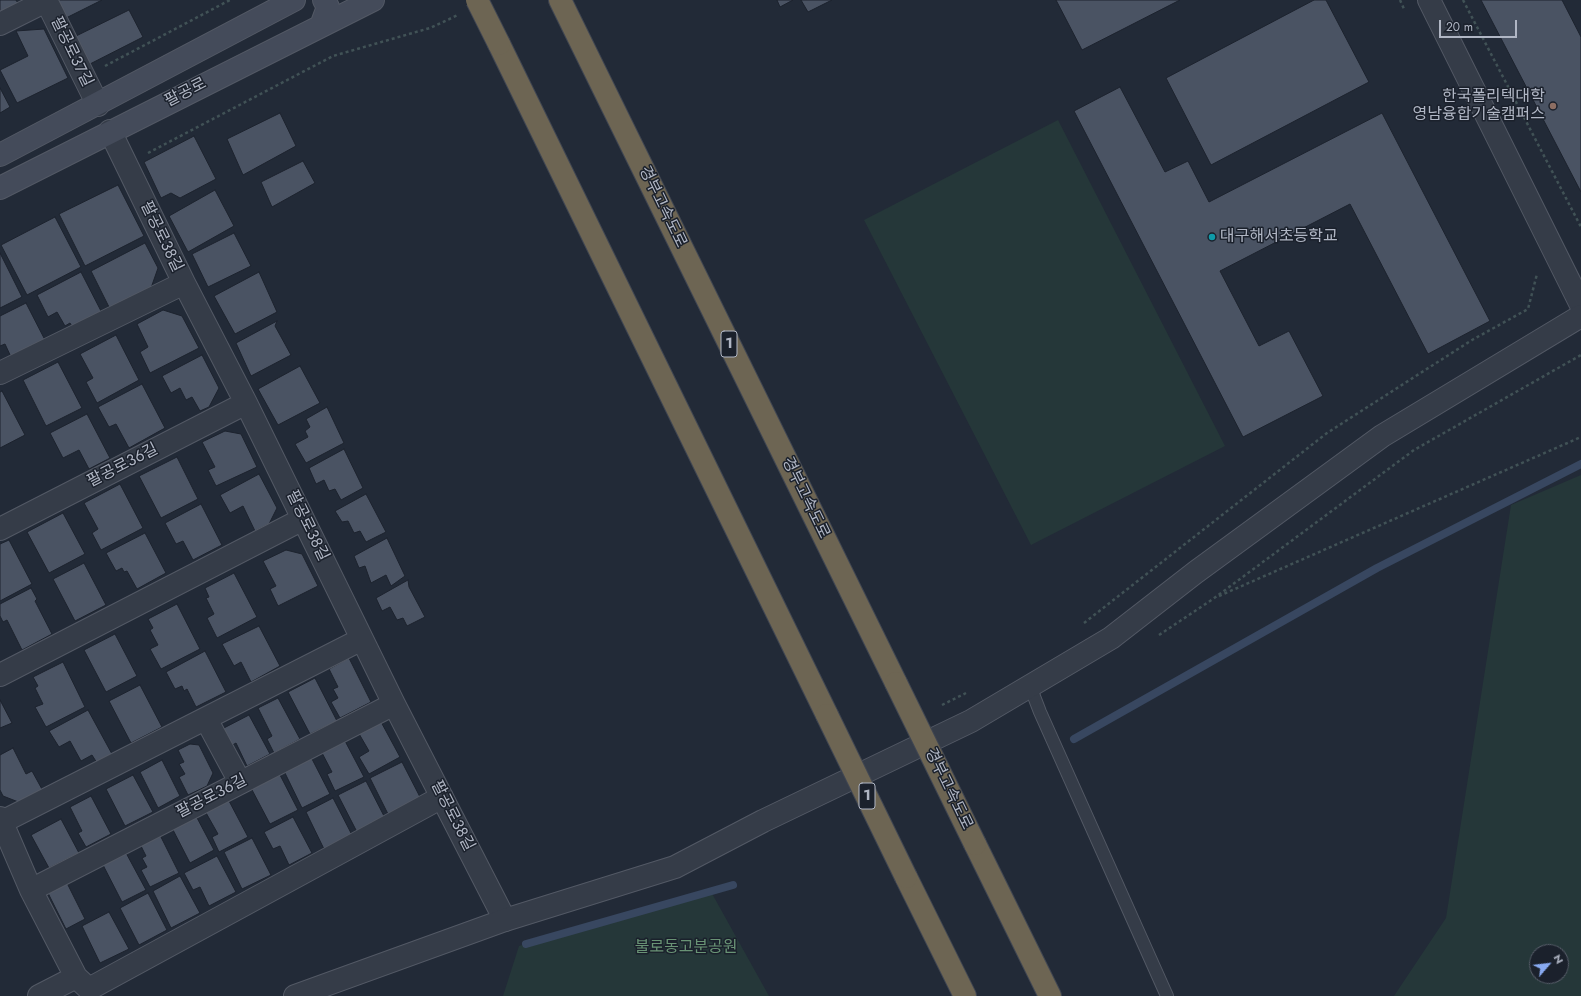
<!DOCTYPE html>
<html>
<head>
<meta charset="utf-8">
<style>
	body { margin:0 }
	#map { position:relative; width:1581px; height:996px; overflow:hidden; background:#222a37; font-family:Jost,sans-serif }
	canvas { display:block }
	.north { position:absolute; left:1529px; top:944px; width:40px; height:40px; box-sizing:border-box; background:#1b212c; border:1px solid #575d69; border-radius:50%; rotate:62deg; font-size:11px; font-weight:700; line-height:16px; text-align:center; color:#b0b6c4 }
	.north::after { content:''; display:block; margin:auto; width:14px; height:18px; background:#88aaf1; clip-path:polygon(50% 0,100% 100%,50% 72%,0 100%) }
	.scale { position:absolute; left:1439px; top:20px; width:78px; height:18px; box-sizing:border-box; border:2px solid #b0b6c4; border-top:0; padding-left:5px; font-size:12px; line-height:14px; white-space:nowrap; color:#b0b6c4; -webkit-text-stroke:3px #1b212c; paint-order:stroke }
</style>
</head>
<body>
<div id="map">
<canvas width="1581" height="996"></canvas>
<div class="north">N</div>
<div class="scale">20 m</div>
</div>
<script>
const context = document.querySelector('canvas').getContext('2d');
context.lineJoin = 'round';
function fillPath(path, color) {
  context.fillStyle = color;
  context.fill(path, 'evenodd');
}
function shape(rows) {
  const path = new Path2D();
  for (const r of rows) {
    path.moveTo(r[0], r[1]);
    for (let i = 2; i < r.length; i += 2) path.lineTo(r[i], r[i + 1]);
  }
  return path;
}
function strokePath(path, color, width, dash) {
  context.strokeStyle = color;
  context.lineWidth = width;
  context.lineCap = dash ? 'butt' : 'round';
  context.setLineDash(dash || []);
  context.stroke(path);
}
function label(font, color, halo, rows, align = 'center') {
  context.font = font + ' Jost,"Noto Sans KR",sans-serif';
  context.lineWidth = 3;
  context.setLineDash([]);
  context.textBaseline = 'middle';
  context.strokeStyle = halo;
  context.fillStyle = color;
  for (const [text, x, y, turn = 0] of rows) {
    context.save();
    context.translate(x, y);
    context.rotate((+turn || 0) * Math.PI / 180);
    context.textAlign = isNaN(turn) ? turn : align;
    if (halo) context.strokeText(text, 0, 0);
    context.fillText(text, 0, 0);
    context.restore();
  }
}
const green = shape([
	[1058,120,1225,446,1031,545,864,220],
	[1581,475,1581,996,1394,996,1446,918,1511,505],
	[1537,952,1561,952,1561,976,1537,976],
	[710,890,769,996,503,996,519,946]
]);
const stream = shape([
	[1074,739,1377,568,1581,464],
	[526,944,733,885]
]);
const building = shape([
	[0,0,16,0,19,5,0,15,0,0],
	[52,0,102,0,62,20,52,0],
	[777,0,793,0,780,7,777,0],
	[801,0,832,0,808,12,801,0],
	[1056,0,1180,0,1082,50,1056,0],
	[1314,0,1326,0,1369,82,1211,165,1166,78,1314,0],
	[1481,0,1562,0,1581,37,1581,192,1481,0],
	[129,10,143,37,88,65,74,37,129,10],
	[44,29,68,78,17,103,0,70,28,56,16,31,44,29],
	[1120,87,1165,172,1188,161,1209,202,1382,113,1490,321,1428,354,1350,204,1220,271,1259,346,1289,331,1323,396,1243,437,1074,111,1120,87],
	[0,88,10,107,0,113,0,88],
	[280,113,296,146,243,175,227,139,280,113],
	[194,136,216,179,180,198,171,193,161,198,144,162,194,136],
	[303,161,315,183,272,207,261,182,303,161],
	[118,185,144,236,85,266,59,214,118,185],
	[215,190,234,226,188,252,169,216,215,190],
	[55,217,81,267,27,295,1,245,55,217],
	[234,233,251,266,208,287,192,254,234,233],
	[145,243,158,268,151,288,110,309,91,271,145,243],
	[0,253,22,297,0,308,0,253],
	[81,272,102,313,73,328,70,323,65,326,57,312,48,317,37,295,81,272],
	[259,272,277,312,235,334,214,296,259,272],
	[26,303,45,340,11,357,5,344,0,346,0,316,26,303],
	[163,310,182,316,199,348,150,373,140,352,148,347,137,324,163,310],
	[277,321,275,326,291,355,251,376,236,343,277,321],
	[116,335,139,380,97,403,86,382,93,378,80,354,116,335],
	[202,355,219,388,209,407,200,411,192,397,186,400,180,388,171,393,162,376,202,355],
	[58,362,82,408,46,426,23,380,58,362],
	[300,366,320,403,278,425,258,389,300,366],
	[142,384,165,428,129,448,116,424,109,427,98,407,142,384],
	[2,391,25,435,0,448,0,392,2,391],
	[327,407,344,443,306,463,295,444,308,437,305,431,310,427,306,419,327,407],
	[87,414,110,458,89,469,79,450,63,458,50,433,87,414],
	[225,431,241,434,257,467,216,486,208,470,215,467,202,442,225,431],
	[344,449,363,488,341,500,335,489,329,491,324,480,316,484,309,468,344,449],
	[177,457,198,499,161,518,139,476,177,457],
	[259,474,277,508,269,524,255,531,243,506,230,513,220,495,259,474],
	[120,484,143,528,101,550,92,533,98,529,84,503,120,484],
	[366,494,386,532,366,542,360,531,354,533,348,521,342,522,335,511,366,494],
	[201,504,222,545,193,560,183,541,176,544,165,523,201,504],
	[63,513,85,554,49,573,27,532,63,513],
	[145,533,166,573,137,589,127,571,124,572,122,568,116,571,106,553,145,533],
	[387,538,405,576,391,586,386,575,371,583,365,566,359,568,354,556,387,538],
	[9,540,32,584,0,601,0,544,9,540],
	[286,550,302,554,318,586,278,606,270,589,276,586,263,561,286,550],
	[84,563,106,605,75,621,53,579,84,563],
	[234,573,257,617,217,638,207,618,214,614,206,598,209,597,205,588,234,573],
	[408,580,409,587,425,617,407,626,403,618,397,620,390,607,382,611,376,598,408,580],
	[31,588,37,599,35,601,52,634,22,650,7,620,3,622,0,616,0,604,31,588],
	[177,604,200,649,161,669,150,649,158,645,150,630,153,628,148,619,177,604],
	[259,626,280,666,251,682,241,662,234,666,222,644,259,626],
	[115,634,137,676,106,692,84,650,115,634],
	[205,651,226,692,196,707,187,689,184,691,182,686,175,689,166,672,205,651],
	[349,658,371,702,340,718,331,702,338,698,333,689,338,687,329,669,349,658],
	[63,662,85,707,46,727,35,707,43,704,35,688,38,686,33,677,63,662],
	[315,678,337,721,310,734,288,692,315,678],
	[140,685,162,727,131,743,109,701,140,685],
	[278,698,300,739,274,753,267,739,272,736,258,708,278,698],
	[0,700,12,723,0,728,0,700],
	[88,710,112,754,97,763,92,755,81,761,70,741,59,747,49,731,88,710],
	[249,715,270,754,247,766,236,743,229,747,220,730,249,715],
	[380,720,400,757,369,774,359,757,369,751,358,732,380,720],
	[344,739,364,777,335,791,327,774,332,772,321,751,344,739],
	[190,744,199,745,213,773,207,786,188,795,179,777,185,774,179,764,184,762,178,750,190,744],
	[13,748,26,774,32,771,43,791,21,803,3,796,0,790,0,755,13,748],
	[311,757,330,794,302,808,284,771,311,757],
	[162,760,180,796,158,808,140,772,162,760],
	[402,762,420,797,388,814,370,778,402,762],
	[279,773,298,810,270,824,251,788,279,773],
	[133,775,153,812,125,826,106,789,133,775],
	[366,781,385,818,357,832,338,795,366,781],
	[91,796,111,834,86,847,78,833,82,831,70,807,91,796],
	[333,798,352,835,324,849,306,812,333,798],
	[228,799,248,837,219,852,212,837,218,834,205,811,228,799],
	[195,814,214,850,190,863,171,826,195,814],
	[293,817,312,853,289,865,280,846,273,849,264,832,293,817],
	[61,819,79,853,49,868,31,835,61,819],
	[160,835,179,873,150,887,141,870,147,867,142,858,146,856,140,844,160,835],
	[252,838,271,875,242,889,224,852,252,838],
	[125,851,146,890,122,902,102,863,125,851],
	[217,856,236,892,209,906,200,887,193,890,184,873,217,856],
	[180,876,200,913,171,928,153,891,180,876],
	[67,883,85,919,66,929,48,893,67,883],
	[148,893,167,930,139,945,120,908,148,893],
	[109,912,129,949,100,963,82,926,109,912]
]);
const path = shape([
	[1400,0,1404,9],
	[1463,0,1581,227],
	[105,66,230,0],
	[148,153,333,56,430,28,458,15],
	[1219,596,1581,437],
	[1084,623,1327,433,1472,340,1528,309,1537,274],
	[1159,635,1213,599,1414,450,1581,355],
	[942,705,966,693]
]);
const service = shape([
	[1030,686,1040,712,1167,996]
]);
const minor = shape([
	[46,0,98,105],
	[1429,0,1581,305],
	[0,24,46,1],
	[110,131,184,283,246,403,394,704,505,920],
	[0,373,184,283],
	[0,529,246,403],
	[0,675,303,519],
	[206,719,240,782],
	[0,818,31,890,76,977,89,989,442,797],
	[0,823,362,639],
	[31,890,394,704],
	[39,996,76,977]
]);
const tertiary = shape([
	[295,996,505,920,675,867,763,821,971,721,1111,638,1196,572,1382,436,1581,316]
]);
const secondary = shape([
	[321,26,328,7,324,0],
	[0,155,294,0],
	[0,188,373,0]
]);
const motorway = shape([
	[560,0,896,683],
	[499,44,827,715],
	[975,844,1050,996],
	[906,877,965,996]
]);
const motorwayBridge = shape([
	[477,0,499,44],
	[896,683,975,844],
	[827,715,906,877]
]);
const markers = [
	[1553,106,4,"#8d6e63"],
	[1212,237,4,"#0f9aa8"]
];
const shields = [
	[729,344,16],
	[867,796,16]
];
const shieldNames = [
	["1",729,344],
	["1",867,796]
];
const streetNames = [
	["팔공로37길",71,52,64],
	["팔공로",186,93,-27],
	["경부고속도로",662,207,64],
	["팔공로38길",161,237,64],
	["팔공로36길",123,466,-27],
	["경부고속도로",805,498,64],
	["팔공로38길",307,526,64],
	["경부고속도로",948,789,64],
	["팔공로36길",212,797,-27],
	["팔공로38길",452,816,63]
];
const poiNames = [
	["한국폴리텍대학",1545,97],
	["영남융합기술캠퍼스",1545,115],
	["대구해서초등학교",1220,237,"left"]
];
const parkNames = [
	["불로동고분공원",686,948]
];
fillPath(green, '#253739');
strokePath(stream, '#384760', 8);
fillPath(building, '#4a5363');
strokePath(building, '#1d232e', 1);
strokePath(service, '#535965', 14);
strokePath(minor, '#535965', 24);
strokePath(tertiary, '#535965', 24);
strokePath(secondary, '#535965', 24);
strokePath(motorway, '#404652', 24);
strokePath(path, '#415256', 2.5, [3, 3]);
strokePath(service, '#353c48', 12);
strokePath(minor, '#353c48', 22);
strokePath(tertiary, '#353c48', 22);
strokePath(secondary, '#444b5a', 22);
strokePath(motorway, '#6d6553', 22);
strokePath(motorwayBridge, '#404652', 24, []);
strokePath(motorwayBridge, '#6d6553', 22);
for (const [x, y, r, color] of markers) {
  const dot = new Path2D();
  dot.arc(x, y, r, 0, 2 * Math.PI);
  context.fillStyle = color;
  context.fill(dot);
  strokePath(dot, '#1b212c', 1.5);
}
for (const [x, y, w] of shields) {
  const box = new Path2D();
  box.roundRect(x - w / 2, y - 13, w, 26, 3);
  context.fillStyle = '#1b212c';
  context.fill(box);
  strokePath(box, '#b0b6c4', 1);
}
label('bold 15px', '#b0b6c4', null, shieldNames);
label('16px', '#b0b6c4', '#1b212c', streetNames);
label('16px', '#b0b6c4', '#1b212c', poiNames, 'right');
label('16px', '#699375', '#1b212c', parkNames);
</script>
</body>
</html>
